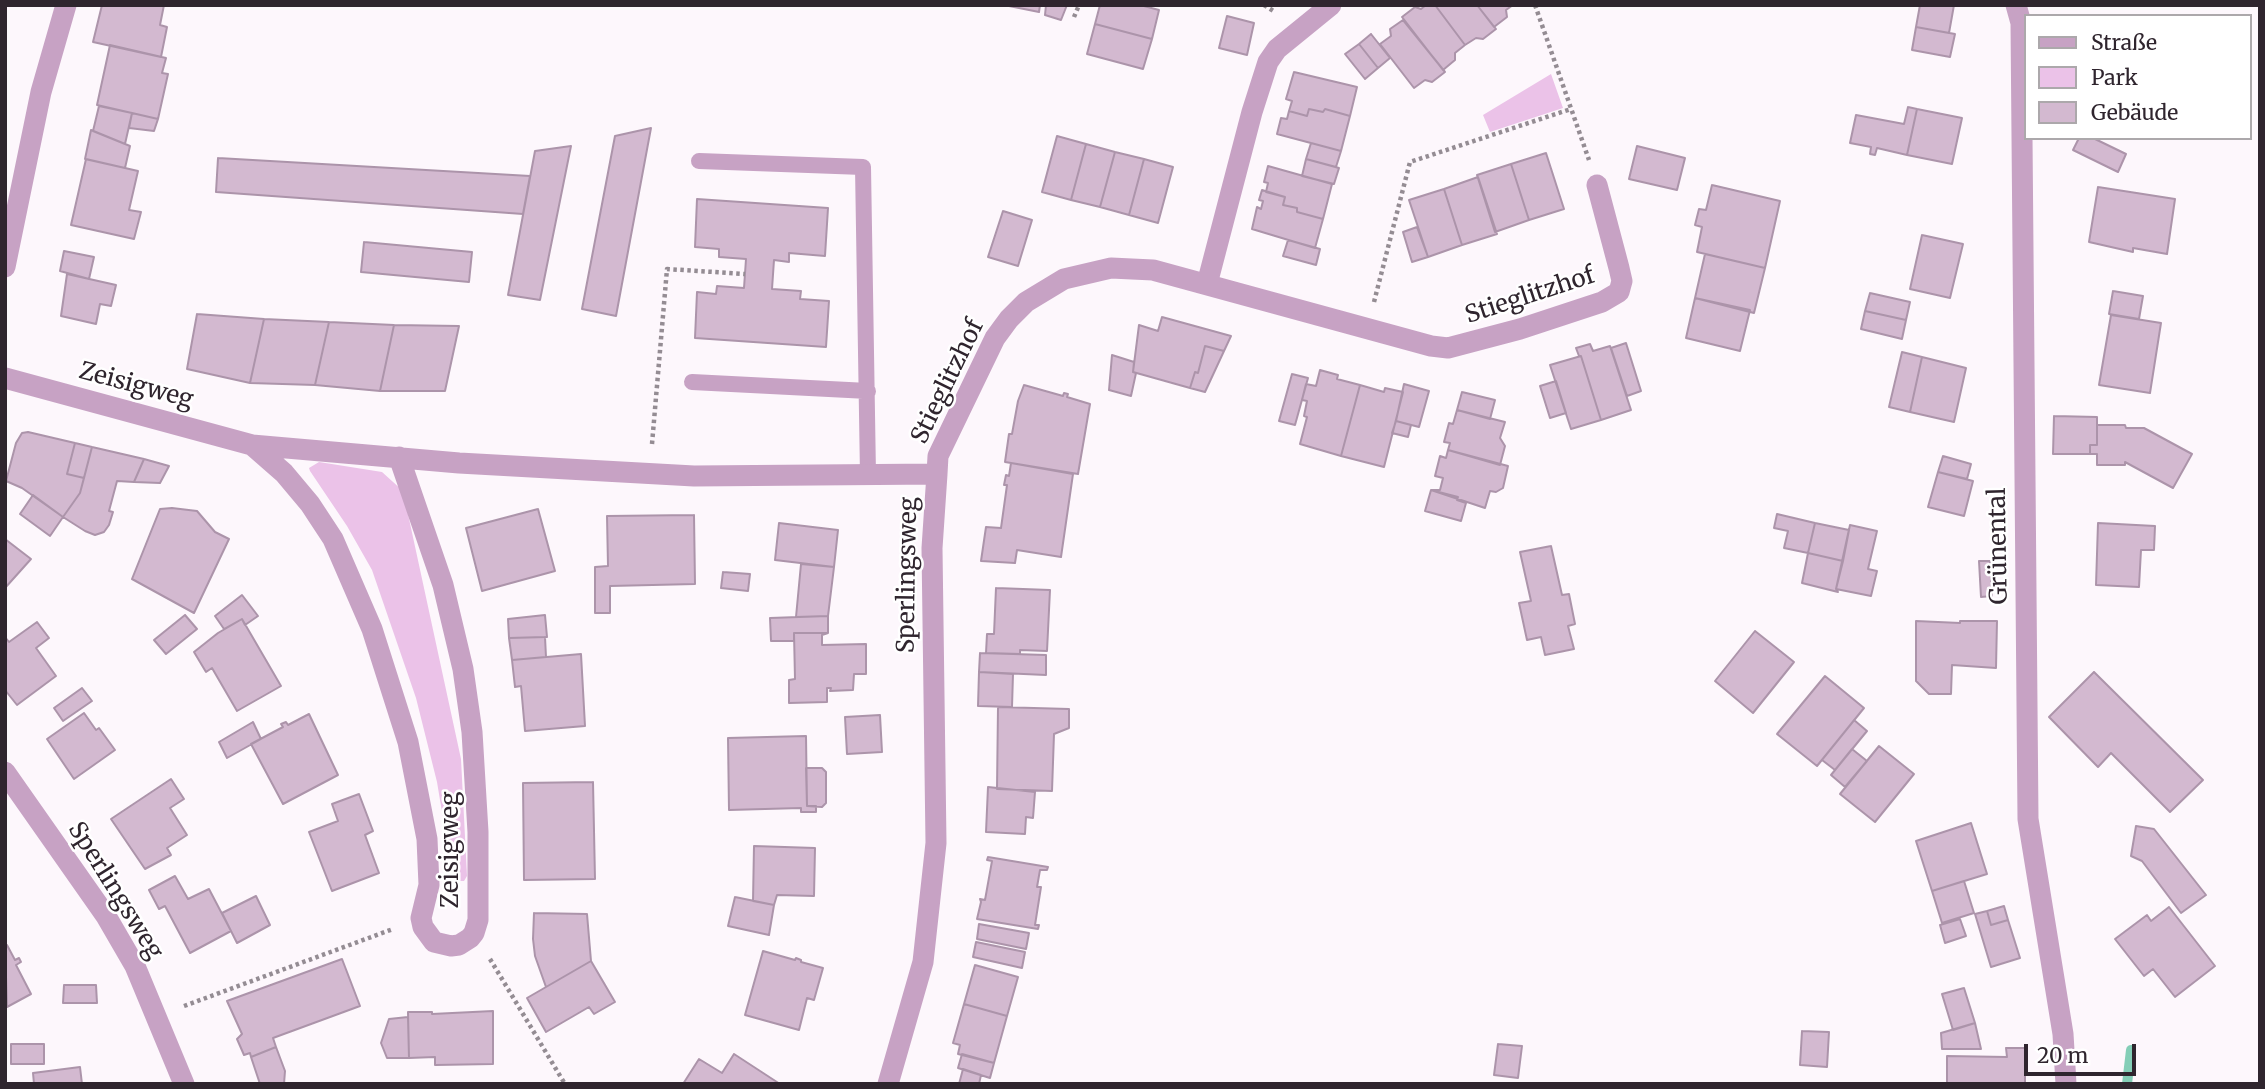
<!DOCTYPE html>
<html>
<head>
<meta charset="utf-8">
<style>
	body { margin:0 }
	#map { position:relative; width:2265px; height:1089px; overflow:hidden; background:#fdf7fc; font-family:Merriweather,serif }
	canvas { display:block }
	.frame { position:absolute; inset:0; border:7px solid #2f252e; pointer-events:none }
	.legend { position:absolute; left:2024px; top:14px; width:228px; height:126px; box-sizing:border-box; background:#fff; border:2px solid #aca8ab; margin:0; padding:9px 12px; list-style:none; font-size:21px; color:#2f252e }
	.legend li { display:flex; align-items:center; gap:14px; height:35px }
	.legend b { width:35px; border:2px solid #aca8ab }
	.scale { position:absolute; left:2024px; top:1044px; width:112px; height:32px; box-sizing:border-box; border:4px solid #2f252e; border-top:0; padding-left:9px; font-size:21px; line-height:24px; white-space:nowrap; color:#2f252e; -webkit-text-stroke:5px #fff; paint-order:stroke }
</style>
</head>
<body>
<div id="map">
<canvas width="2265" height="1089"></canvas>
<div class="frame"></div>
<ul class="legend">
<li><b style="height:9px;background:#c7a2c4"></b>Straße</li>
<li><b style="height:19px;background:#ebc2e8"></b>Park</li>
<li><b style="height:19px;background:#d3b9d0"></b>Gebäude</li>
</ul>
<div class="scale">20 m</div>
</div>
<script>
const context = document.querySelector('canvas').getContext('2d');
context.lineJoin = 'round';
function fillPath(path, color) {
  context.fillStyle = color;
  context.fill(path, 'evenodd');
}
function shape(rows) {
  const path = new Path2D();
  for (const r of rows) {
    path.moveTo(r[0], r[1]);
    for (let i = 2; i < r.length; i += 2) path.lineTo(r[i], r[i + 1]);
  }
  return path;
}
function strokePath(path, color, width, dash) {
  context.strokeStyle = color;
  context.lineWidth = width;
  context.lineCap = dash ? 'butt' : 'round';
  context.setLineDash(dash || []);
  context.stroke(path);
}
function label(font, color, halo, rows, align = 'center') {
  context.font = font + ' Merriweather,serif';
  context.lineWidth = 5;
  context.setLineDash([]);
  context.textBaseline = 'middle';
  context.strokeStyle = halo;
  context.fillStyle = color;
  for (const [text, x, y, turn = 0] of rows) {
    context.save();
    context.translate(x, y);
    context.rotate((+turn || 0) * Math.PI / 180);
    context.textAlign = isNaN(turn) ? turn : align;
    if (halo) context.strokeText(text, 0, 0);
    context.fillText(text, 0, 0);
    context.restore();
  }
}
const green = shape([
	[1551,74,1563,108,1490,132,1483,115],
	[319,462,382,472,403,491,461,759,467,876,464,881,456,881,453,878,437,782,416,698,372,570,347,526,310,471,309,468]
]);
const stream = shape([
	[2127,1084,2131,1050]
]);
const building = shape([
	[102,5,164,5,160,25,167,27,161,57,93,42,102,5],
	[1004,5,1040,5,1039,12,1004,5],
	[1046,5,1067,5,1061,20,1045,15,1046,5],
	[1100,5,1140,5,1159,10,1152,39,1095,24,1100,5],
	[1426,5,1435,5,1465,45,1455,53,1455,60,1443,70,1402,17,1415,7,1421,9,1426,5],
	[1435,5,1477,5,1496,29,1483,39,1476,38,1465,45,1435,5],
	[1477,5,1513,5,1506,10,1507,17,1494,27,1477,5],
	[1920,5,1954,5,1949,33,1916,27,1920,5],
	[1227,16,1254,23,1247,55,1219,48,1227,16],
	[1403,20,1445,72,1432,82,1425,80,1414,88,1380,44,1391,36,1390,29,1403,20],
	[1095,24,1152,39,1143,69,1087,54,1095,24],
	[1916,27,1955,34,1950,57,1912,50,1916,27],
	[1371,34,1390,58,1378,68,1359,44,1371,34],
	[1359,44,1378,68,1365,79,1345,54,1359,44],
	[110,45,166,58,162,73,168,74,158,119,97,105,110,45],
	[1294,72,1357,87,1350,116,1325,109,1323,112,1309,109,1307,116,1289,111,1292,101,1286,99,1294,72],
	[99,106,132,113,125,144,93,131,99,106],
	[1908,107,1917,109,1907,155,1877,148,1875,155,1870,154,1871,147,1850,143,1856,115,1904,124,1908,107],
	[1309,109,1323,112,1325,109,1350,116,1341,151,1277,134,1281,118,1287,119,1289,111,1307,116,1309,109],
	[1917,109,1962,118,1952,164,1907,155,1917,109],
	[132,113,158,119,154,131,129,128,132,113],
	[651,128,616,316,582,309,615,136,651,128],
	[91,130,130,146,125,168,85,159,91,130],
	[1057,136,1086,144,1071,200,1042,192,1057,136],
	[2079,138,2093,138,2126,154,2118,172,2073,150,2079,138],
	[1311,143,1341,151,1336,167,1306,159,1311,143],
	[1086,144,1115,152,1100,207,1071,200,1086,144],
	[571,146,540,300,508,295,535,151,571,146],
	[1637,146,1685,158,1677,190,1629,179,1637,146],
	[1115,152,1144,159,1129,215,1100,207,1115,152],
	[1546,153,1564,209,1529,220,1511,164,1546,153],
	[218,158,530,176,523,214,216,192,218,158],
	[86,159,138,171,129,210,141,212,134,239,71,225,86,159],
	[1144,159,1173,167,1158,223,1129,215,1144,159],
	[1306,159,1339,168,1334,184,1302,176,1306,159],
	[1511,164,1529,220,1495,232,1477,175,1511,164],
	[1268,166,1332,184,1323,219,1297,212,1297,208,1283,205,1285,197,1266,192,1268,183,1264,182,1268,166],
	[1478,177,1497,234,1462,245,1444,189,1478,177],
	[1712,185,1780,201,1765,268,1697,252,1702,227,1695,225,1699,209,1706,210,1712,185],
	[2098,187,2175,199,2167,254,2133,248,2133,252,2089,242,2098,187],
	[1444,189,1462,245,1428,257,1409,200,1444,189],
	[1262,190,1285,197,1283,205,1297,208,1297,212,1323,219,1315,248,1252,229,1257,207,1261,209,1263,201,1259,200,1262,190],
	[697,199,828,208,825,256,789,253,789,262,774,260,772,289,801,291,800,299,829,301,826,347,695,338,697,292,716,294,717,286,744,288,746,259,719,257,719,249,695,247,697,199],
	[1003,211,1032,220,1018,266,988,257,1003,211],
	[1417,227,1428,257,1412,262,1403,232,1417,227],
	[1922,235,1963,244,1950,298,1910,289,1922,235],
	[1288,240,1320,249,1316,265,1283,256,1288,240],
	[364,242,472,252,469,282,361,272,364,242],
	[64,251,94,257,89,279,60,271,64,251],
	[1705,254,1765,268,1754,313,1695,298,1705,254],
	[67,274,116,285,111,306,100,304,96,324,61,316,67,274],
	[2113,291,2143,296,2139,319,2109,314,2113,291],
	[1870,293,1910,302,1906,320,1865,311,1870,293],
	[1695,298,1750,310,1740,351,1686,338,1695,298],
	[1865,311,1906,320,1902,339,1861,329,1865,311],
	[197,314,264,319,250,383,187,369,197,314],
	[2111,315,2161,323,2150,393,2099,385,2111,315],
	[1162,317,1231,336,1224,351,1205,346,1198,373,1195,372,1190,388,1133,372,1139,325,1158,331,1162,317],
	[264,319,329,322,315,385,250,383,264,319],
	[329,322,394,325,380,391,315,385,329,322],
	[394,325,459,326,445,391,380,391,394,325],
	[1626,343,1641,391,1627,396,1611,348,1626,343],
	[1590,344,1593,351,1610,346,1631,410,1601,420,1581,356,1579,356,1576,348,1590,344],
	[1205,346,1224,351,1205,392,1190,388,1195,372,1198,373,1205,346],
	[1902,352,1922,357,1910,412,1889,407,1902,352],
	[1112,355,1134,362,1133,372,1136,373,1131,396,1109,390,1112,355],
	[1581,356,1601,420,1571,429,1550,365,1581,356],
	[1922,357,1966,368,1954,422,1910,412,1922,357],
	[1320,370,1338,375,1337,379,1360,385,1341,456,1300,444,1307,417,1304,416,1307,401,1302,400,1306,384,1316,386,1320,370],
	[1292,374,1308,378,1295,425,1279,421,1292,374],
	[1556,381,1566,413,1550,418,1540,386,1556,381],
	[1404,384,1429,391,1419,427,1396,421,1404,384],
	[1024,385,1063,396,1064,393,1068,394,1067,397,1090,404,1078,474,1005,462,1009,434,1012,434,1018,401,1024,385],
	[1360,385,1384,392,1385,388,1403,392,1384,467,1341,456,1360,385],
	[1462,392,1495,400,1490,419,1457,410,1462,392],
	[1457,410,1505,422,1500,438,1505,446,1500,465,1448,450,1450,443,1444,442,1449,423,1453,424,1457,410],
	[2054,416,2097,417,2097,445,2090,445,2090,454,2053,454,2054,416],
	[1396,421,1411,425,1408,437,1392,433,1396,421],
	[2097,425,2125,425,2126,428,2144,428,2192,454,2173,488,2125,462,2125,465,2097,465,2097,454,2090,454,2090,445,2097,445,2097,425],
	[28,432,75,443,67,474,84,478,80,493,63,517,22,488,6,481,16,443,22,433,28,432],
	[75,443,92,447,84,478,67,474,75,443],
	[92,447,144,459,134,482,117,481,109,511,113,512,109,525,104,532,95,535,85,531,63,517,80,493,92,447],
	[1448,450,1508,466,1503,488,1496,492,1490,491,1485,508,1431,490,1440,490,1443,478,1435,476,1440,456,1446,458,1448,450],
	[1943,456,1971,464,1967,479,1938,472,1943,456],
	[144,459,169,466,160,483,134,482,144,459],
	[1011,463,1073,474,1061,557,1017,550,1015,563,981,561,986,527,1001,528,1007,485,1004,485,1006,475,1009,476,1011,463],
	[1938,472,1973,481,1964,516,1928,507,1938,472],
	[1431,490,1458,497,1457,500,1466,503,1461,521,1425,511,1431,490],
	[33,495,63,517,50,536,20,514,33,495],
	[172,508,197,511,215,532,229,539,194,613,132,579,160,509,172,508],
	[538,509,555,571,482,591,466,528,538,509],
	[1777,514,1815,523,1808,553,1784,548,1788,531,1774,528,1777,514],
	[694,515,695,584,610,586,610,613,595,613,595,567,608,566,607,516,694,515],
	[779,523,838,530,834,567,775,560,779,523],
	[1815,523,1849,530,1843,561,1808,553,1815,523],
	[2098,523,2155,526,2154,550,2141,550,2139,587,2096,585,2098,523],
	[1850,525,1877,531,1868,569,1877,571,1871,596,1836,589,1850,525],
	[5,539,31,559,5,588,5,539],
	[1551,546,1562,595,1569,594,1575,624,1568,626,1574,649,1545,655,1541,637,1527,640,1519,603,1531,601,1520,552,1551,546],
	[1808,553,1843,561,1836,589,1838,592,1802,583,1808,553],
	[1979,561,1990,561,1992,596,1981,597,1979,561],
	[801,564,834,567,828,616,796,617,801,564],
	[723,572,750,574,748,591,721,588,723,572],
	[996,588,1050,590,1047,651,1020,650,1020,654,986,653,987,634,994,634,996,588],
	[242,595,258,616,245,625,242,619,224,629,215,616,242,595],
	[185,615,197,629,166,654,154,640,185,615],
	[545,615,547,637,509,638,508,619,545,615],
	[828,616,828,633,794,633,794,641,771,641,770,618,828,616],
	[242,619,281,686,237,711,212,668,206,672,194,652,218,633,242,619],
	[1916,621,1960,623,1960,621,1997,621,1996,668,1952,665,1951,694,1929,694,1916,681,1916,621],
	[37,622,49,638,36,648,56,676,17,705,5,690,5,637,9,642,37,622],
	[1755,631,1794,662,1753,713,1715,681,1755,631],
	[794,633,828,633,822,635,822,645,866,644,866,674,854,674,853,690,830,691,831,688,827,688,827,702,789,703,789,680,795,679,794,633],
	[545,637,546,657,512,660,509,638,545,637],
	[980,653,1046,655,1046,675,979,672,980,653],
	[581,654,585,726,525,731,521,686,515,687,512,660,581,654],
	[979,672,1013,674,1012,707,978,706,979,672],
	[2094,672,2203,780,2170,812,2111,753,2098,767,2049,717,2094,672],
	[1825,676,1864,708,1817,766,1777,734,1825,676],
	[82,688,92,701,63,721,54,708,82,688],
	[998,707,1069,709,1069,728,1054,734,1052,791,997,789,998,707],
	[84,713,96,730,99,728,115,750,74,779,47,739,84,713],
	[309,714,338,775,283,804,251,744,283,727,281,724,286,722,288,725,309,714],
	[880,715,882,752,847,754,845,717,880,715],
	[1854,720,1867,731,1835,770,1822,760,1854,720],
	[253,722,261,739,227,758,219,742,253,722],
	[806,736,807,806,816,806,816,812,801,812,801,808,729,810,728,738,806,736],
	[1879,746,1914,774,1875,822,1840,794,1879,746],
	[1852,749,1867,761,1845,787,1831,775,1852,749],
	[806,768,822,768,826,772,826,803,822,807,807,806,806,768],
	[171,779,184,799,170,808,187,835,167,848,171,855,145,869,111,819,171,779],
	[593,782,595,879,524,880,523,783,593,782],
	[988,787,1035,792,1033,818,1026,817,1025,834,986,832,988,787],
	[359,794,373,831,365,835,379,873,332,891,309,832,338,821,332,804,359,794],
	[1971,823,1987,874,1932,891,1916,841,1971,823],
	[2136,826,2154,829,2206,895,2181,913,2142,861,2131,856,2136,826],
	[754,846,815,848,814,896,777,895,774,905,753,901,754,846],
	[988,857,1048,867,1047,870,1040,870,1037,887,1041,887,1035,925,1039,925,1038,929,977,919,981,902,980,899,985,900,992,861,987,860,988,857],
	[175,876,188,899,209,889,231,931,190,953,165,906,159,909,149,890,175,876],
	[1964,881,1974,913,1942,923,1932,891,1964,881],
	[256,896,270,925,237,943,222,913,256,896],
	[735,897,774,905,769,935,728,926,735,897],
	[2004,906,2008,920,1991,925,1987,911,2004,906],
	[2169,907,2215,966,2175,997,2153,969,2144,976,2115,939,2147,915,2151,921,2169,907],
	[1987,911,1991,925,2008,920,2020,958,1991,967,1975,914,1987,911],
	[534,913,587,914,591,961,546,987,535,956,533,939,534,913],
	[1960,919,1966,936,1945,943,1940,925,1960,919],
	[979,924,1029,933,1026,949,977,939,979,924],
	[976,942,1025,952,1022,968,973,957,976,942],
	[7,945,15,960,19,958,21,962,16,965,31,994,7,1007,5,946,7,945],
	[763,951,795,960,796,958,801,960,801,962,823,968,814,1000,807,998,799,1030,745,1015,763,951],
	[342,959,360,1006,273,1038,276,1047,251,1057,250,1053,244,1055,237,1039,242,1034,227,1001,342,959],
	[591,961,615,1002,594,1014,589,1007,546,1032,527,998,591,961],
	[975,965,1018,977,1007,1016,964,1004,975,965],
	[64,985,96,985,97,1003,63,1003,64,985],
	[1964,988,1975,1023,1953,1030,1942,994,1964,988],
	[964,1004,1007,1016,994,1063,958,1054,960,1045,953,1043,964,1004],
	[493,1011,493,1064,435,1065,435,1057,409,1058,408,1012,432,1012,432,1014,493,1011],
	[408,1017,409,1058,387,1058,381,1043,389,1019,408,1017],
	[1975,1023,1981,1049,1942,1049,1941,1033,1975,1023],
	[1802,1031,1829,1032,1827,1067,1800,1065,1802,1031],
	[11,1044,44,1044,44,1064,11,1064,11,1044],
	[1498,1044,1522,1046,1518,1078,1494,1075,1498,1044],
	[276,1047,285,1071,284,1084,260,1084,251,1057,276,1047],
	[2006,1048,2025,1048,2025,1084,1947,1084,1947,1056,2007,1057,2006,1048],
	[734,1054,780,1084,683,1084,699,1059,722,1073,734,1054],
	[962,1054,994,1063,990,1078,958,1068,962,1054],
	[80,1067,82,1084,34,1084,33,1073,80,1067],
	[963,1069,981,1075,979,1084,959,1084,963,1069]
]);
const path = shape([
	[1264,5,1275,12],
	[1535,5,1589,160],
	[1074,17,1079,5],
	[1374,302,1410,162,1571,109],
	[652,444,667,269,745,274],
	[490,959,565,1084],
	[184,1006,393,929]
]);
const lane = shape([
	[699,161,863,167,868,475],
	[692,382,868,391]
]);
const street = shape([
	[2016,5,2021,23,2028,819,2063,1034,2066,1084],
	[5,267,41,92,66,5],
	[1207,284,1252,112,1268,62,1277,49,1331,5],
	[5,378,252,445,459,463,694,476,937,474,932,548,936,843,923,962,888,1084],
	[252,445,284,473,310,504,333,539,372,629,408,742,427,839,429,885,421,918,423,927,434,942,451,946,459,945,470,938,474,933,478,920,478,832,472,732,463,669,443,585,399,457],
	[937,474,938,456,995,338,1009,319,1026,302,1064,279,1111,268,1153,270,1431,346,1448,348,1520,329,1602,302,1619,292,1622,281,1619,268,1597,185],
	[5,772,106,916,135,966,184,1084]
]);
const streetNames = [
	["Stieglitzhof",1530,296,-18],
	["Stieglitzhof",948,382,-64],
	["Zeisigweg",136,386,15],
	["Grünental",1999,546,-91],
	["Sperlingsweg",908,575,-89],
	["Zeisigweg",451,850,-90],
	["Sperlingsweg",115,891,58]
];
fillPath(green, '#ebc2e8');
strokePath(stream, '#84ceb7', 10);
fillPath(building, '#d3b9d0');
strokePath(building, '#ac94aa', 2);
strokePath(path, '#948c93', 4.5, [3.5, 3.5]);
strokePath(lane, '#c7a2c4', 16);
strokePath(street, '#c7a2c4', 21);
label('24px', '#2f252e', '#fff', streetNames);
</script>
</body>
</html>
